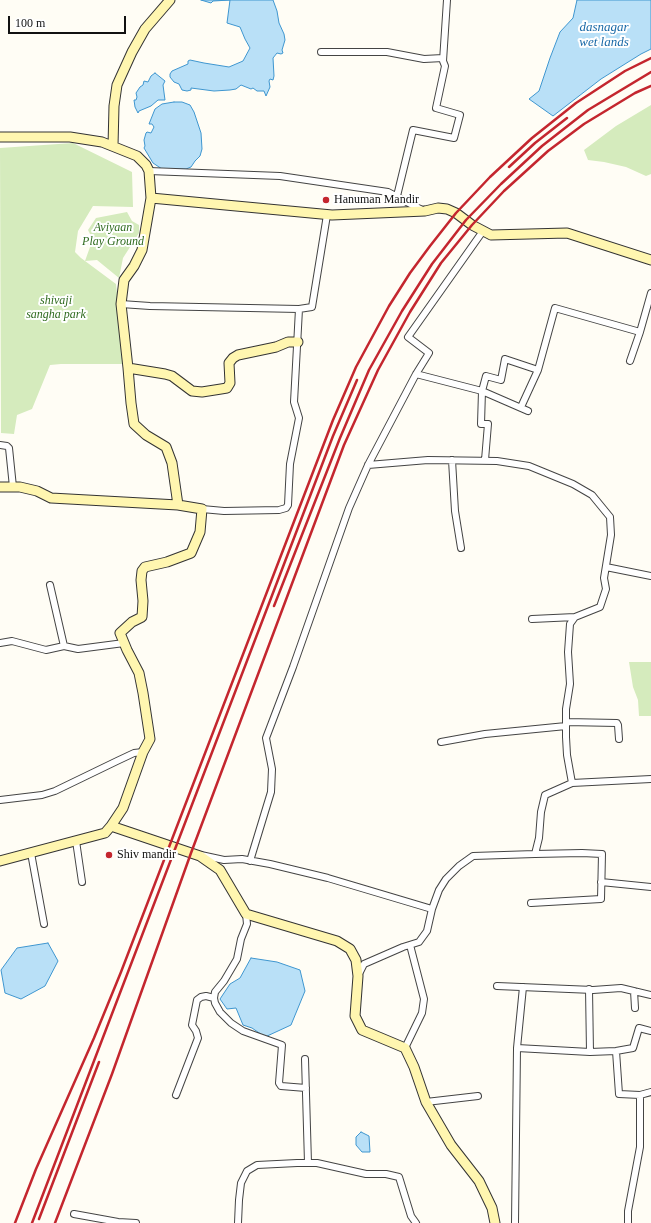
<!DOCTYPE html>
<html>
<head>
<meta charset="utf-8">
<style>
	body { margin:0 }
	#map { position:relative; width:651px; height:1223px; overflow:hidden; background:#fffdf5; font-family:Georgia,serif }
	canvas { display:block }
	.scale { position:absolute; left:8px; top:16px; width:118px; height:18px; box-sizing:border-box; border:2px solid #111; border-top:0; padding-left:5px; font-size:12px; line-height:14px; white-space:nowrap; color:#111; -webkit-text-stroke:3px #fff; paint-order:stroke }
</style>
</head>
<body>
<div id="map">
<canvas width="651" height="1223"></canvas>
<div class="scale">100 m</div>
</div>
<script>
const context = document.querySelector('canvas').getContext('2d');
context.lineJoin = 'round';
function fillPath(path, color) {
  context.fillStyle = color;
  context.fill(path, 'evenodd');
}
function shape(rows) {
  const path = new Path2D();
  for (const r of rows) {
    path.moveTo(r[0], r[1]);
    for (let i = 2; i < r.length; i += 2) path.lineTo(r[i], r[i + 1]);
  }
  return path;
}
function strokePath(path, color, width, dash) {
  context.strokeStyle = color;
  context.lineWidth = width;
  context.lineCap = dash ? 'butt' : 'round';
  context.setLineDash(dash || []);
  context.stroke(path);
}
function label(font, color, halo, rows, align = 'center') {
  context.font = font + ' Georgia,serif';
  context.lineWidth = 4;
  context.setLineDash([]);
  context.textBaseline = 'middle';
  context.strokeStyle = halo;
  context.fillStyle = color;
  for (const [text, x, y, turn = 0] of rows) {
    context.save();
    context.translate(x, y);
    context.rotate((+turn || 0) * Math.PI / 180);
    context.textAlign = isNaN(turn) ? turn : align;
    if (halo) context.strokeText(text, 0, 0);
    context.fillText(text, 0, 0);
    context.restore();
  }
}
const green = shape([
	[651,105,651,174,646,176,626,167,604,162,588,160,584,150,616,126],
	[73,143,132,172,133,207,93,206,78,231,75,252,81,258,116,284,125,364,61,364,50,365,32,409,17,415,14,434,1,433,0,148],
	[127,212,132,221,139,225,139,233,123,258,119,278,97,260,85,261,90,247,85,240,92,238,88,230,96,218],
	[629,662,651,662,651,716,639,716,638,700,633,687]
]);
const water = shape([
	[201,0,273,0,277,11,279,23,284,34,285,40,282,50,283,53,281,54,277,53,273,58,274,76,273,80,270,79,269,81,270,87,266,96,264,91,257,91,253,88,251,89,241,85,236,89,230,90,214,91,191,88,191,90,187,91,182,90,179,84,174,82,170,77,170,74,172,71,188,64,188,61,190,60,204,63,229,67,243,61,250,48,245,39,240,27,227,23,230,0,213,1,211,3,201,0],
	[577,0,651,0,651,49,641,54,601,79,553,116,529,99,539,91,550,58,560,32,573,18,577,0],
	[155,73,165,81,163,85,165,100,158,100,151,106,139,111,138,113,135,107,134,100,136,100,137,97,136,93,140,87,143,85,144,81,148,82,151,76,155,73],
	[174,102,182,102,190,105,194,112,201,133,202,149,200,156,195,161,191,167,186,169,162,169,153,163,144,148,145,146,144,140,146,133,147,132,151,133,154,127,152,124,149,124,155,109,162,104,174,102],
	[48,943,58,961,45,986,21,999,5,993,1,970,17,948,48,943],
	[251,958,277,962,300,970,305,991,291,1025,265,1037,252,1028,243,1025,236,1008,227,1009,220,999,230,984,240,978,251,958],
	[361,1132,369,1136,370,1152,362,1152,356,1145,356,1137,361,1132]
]);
const street = shape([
	[321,52,387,52,424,59,443,58],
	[149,171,280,176,388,192,422,210],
	[397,196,413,130,454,138,460,115,436,108,445,66,443,61,447,0],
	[121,304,150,306,299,309,312,307,327,215],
	[630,361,640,332,651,293],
	[416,374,482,391,528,411],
	[521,407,538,370,555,308,640,332],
	[0,445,7,446,9,448,13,487],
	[452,460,455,511,461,548],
	[485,460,488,424,481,424,482,391,486,376,501,380,505,359,538,370],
	[202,509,224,511,279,510,286,508,288,505,290,464,299,418,294,402,299,309],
	[606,567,651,576],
	[50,585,64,646],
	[532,619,575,617],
	[0,643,12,641,46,650,64,646,78,649,124,643],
	[566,722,617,723,618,725,619,739],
	[441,742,485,734,566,726],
	[572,783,651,779],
	[0,800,42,795,55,791,117,761,134,753,143,752],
	[76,841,82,882],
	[31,853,44,924],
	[201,855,224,860,242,859,270,864,328,878,432,909],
	[250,861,271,792,272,769,266,738,293,667,349,508,368,465,416,374,429,353,408,337,483,231],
	[601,882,651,887],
	[531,903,601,899,602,854,582,853,535,854],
	[246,914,247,924,241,939,237,959,224,981,215,992,214,998,215,1003,220,1012,231,1023,243,1031,282,1045,279,1083,281,1086,306,1088],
	[358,976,364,964,403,947,419,942,427,931,432,909,439,890,446,879,459,866,473,856,535,854,539,838,541,812,545,795,572,783,567,755,566,737,566,709,570,684,568,652,570,624,575,617,600,607,606,589,604,578,611,535,610,517,592,495,573,484,529,466,497,461,428,460,368,465],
	[497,986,593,990,621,988,651,995],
	[589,989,590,1052],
	[634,991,635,1008],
	[405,1048,422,1013,424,999,410,945],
	[517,1048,590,1052,616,1051,633,1048,639,1028,651,1031],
	[616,1051,619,1094,640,1095,651,1092],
	[305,1059,308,1163],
	[176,1095,198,1038,196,1031,192,1025,197,1000,201,997,206,996,214,998],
	[426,1102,478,1096],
	[74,1214,118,1222,136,1223],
	[238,1223,239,1200,241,1183,247,1171,257,1165,297,1163,317,1163,366,1174,386,1174,399,1177,411,1216,416,1223],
	[515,1223,517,1048,523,987],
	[628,1223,628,1211,640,1147,640,1095]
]);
const secondary = shape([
	[0,137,70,137,102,142,137,156,146,165,149,171,151,198,332,215,425,211,438,208,447,209,456,213,472,225,491,235,567,233,651,260],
	[113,146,114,106,117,85,132,52,145,29,170,0],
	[151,198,142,250,134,266,124,280,121,304,128,368,131,403,134,424,146,435,166,447,172,463,178,505],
	[128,368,165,374,172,376,192,391,202,392,221,389,227,388,230,383,229,363,233,358,238,355,276,347,288,342,298,342],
	[0,487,20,487,37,491,51,498,178,505,202,509,200,532,191,553,167,562,145,567,142,571,141,580,143,601,142,617,132,622,120,633,127,650,139,673,143,693,150,739,143,752,123,808,111,826],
	[0,861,105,833,111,826,200,856,220,870,246,914,337,941,350,949,356,960,358,976,355,1016,362,1030,405,1048,414,1067,426,1102,451,1145,479,1181,492,1208,495,1223]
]);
const rail = shape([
	[509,167,535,143,567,118],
	[274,606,340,438,369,370,402,311,432,264,466,220,501,184,542,146,588,110,651,72],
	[39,1219,99,1062],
	[15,1223,36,1169,94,1038,121,972,333,420,356,367,389,306,410,273,430,246,456,213,490,177,532,138,576,103,625,71,651,58],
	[32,1223,333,436,357,380],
	[55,1223,112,1074,191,853,344,445,378,370,410,312,441,263,472,225,504,191,548,151,584,124,635,93,651,86]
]);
const markers = [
	[326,200,4,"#c4262e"],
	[109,855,4,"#c4262e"]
];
const poiNames = [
	["Hanuman Mandir",334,200],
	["Shiv mandir",117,855]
];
const parkNames = [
	["Aviyaan",113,228],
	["Play Ground",113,242],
	["shivaji",56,301],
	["sangha park",56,315]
];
const waterNames = [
	["dasnagar",604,28],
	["wet lands",604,43]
];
fillPath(green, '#d5ebbd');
fillPath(water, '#b9e0f7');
strokePath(water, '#3f96cf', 1);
strokePath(street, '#444', 8);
strokePath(secondary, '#333', 11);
strokePath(street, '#fff', 6);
strokePath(secondary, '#fff6b0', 9);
strokePath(rail, '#c4262e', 2.5);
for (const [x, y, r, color] of markers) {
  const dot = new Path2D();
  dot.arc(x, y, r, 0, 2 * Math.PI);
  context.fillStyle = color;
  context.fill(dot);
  strokePath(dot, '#fff', 1.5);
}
label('12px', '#111', '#fff', poiNames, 'left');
label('italic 12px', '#2f6b1f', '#fff', parkNames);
label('italic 13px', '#1768a6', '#fff', waterNames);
</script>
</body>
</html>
